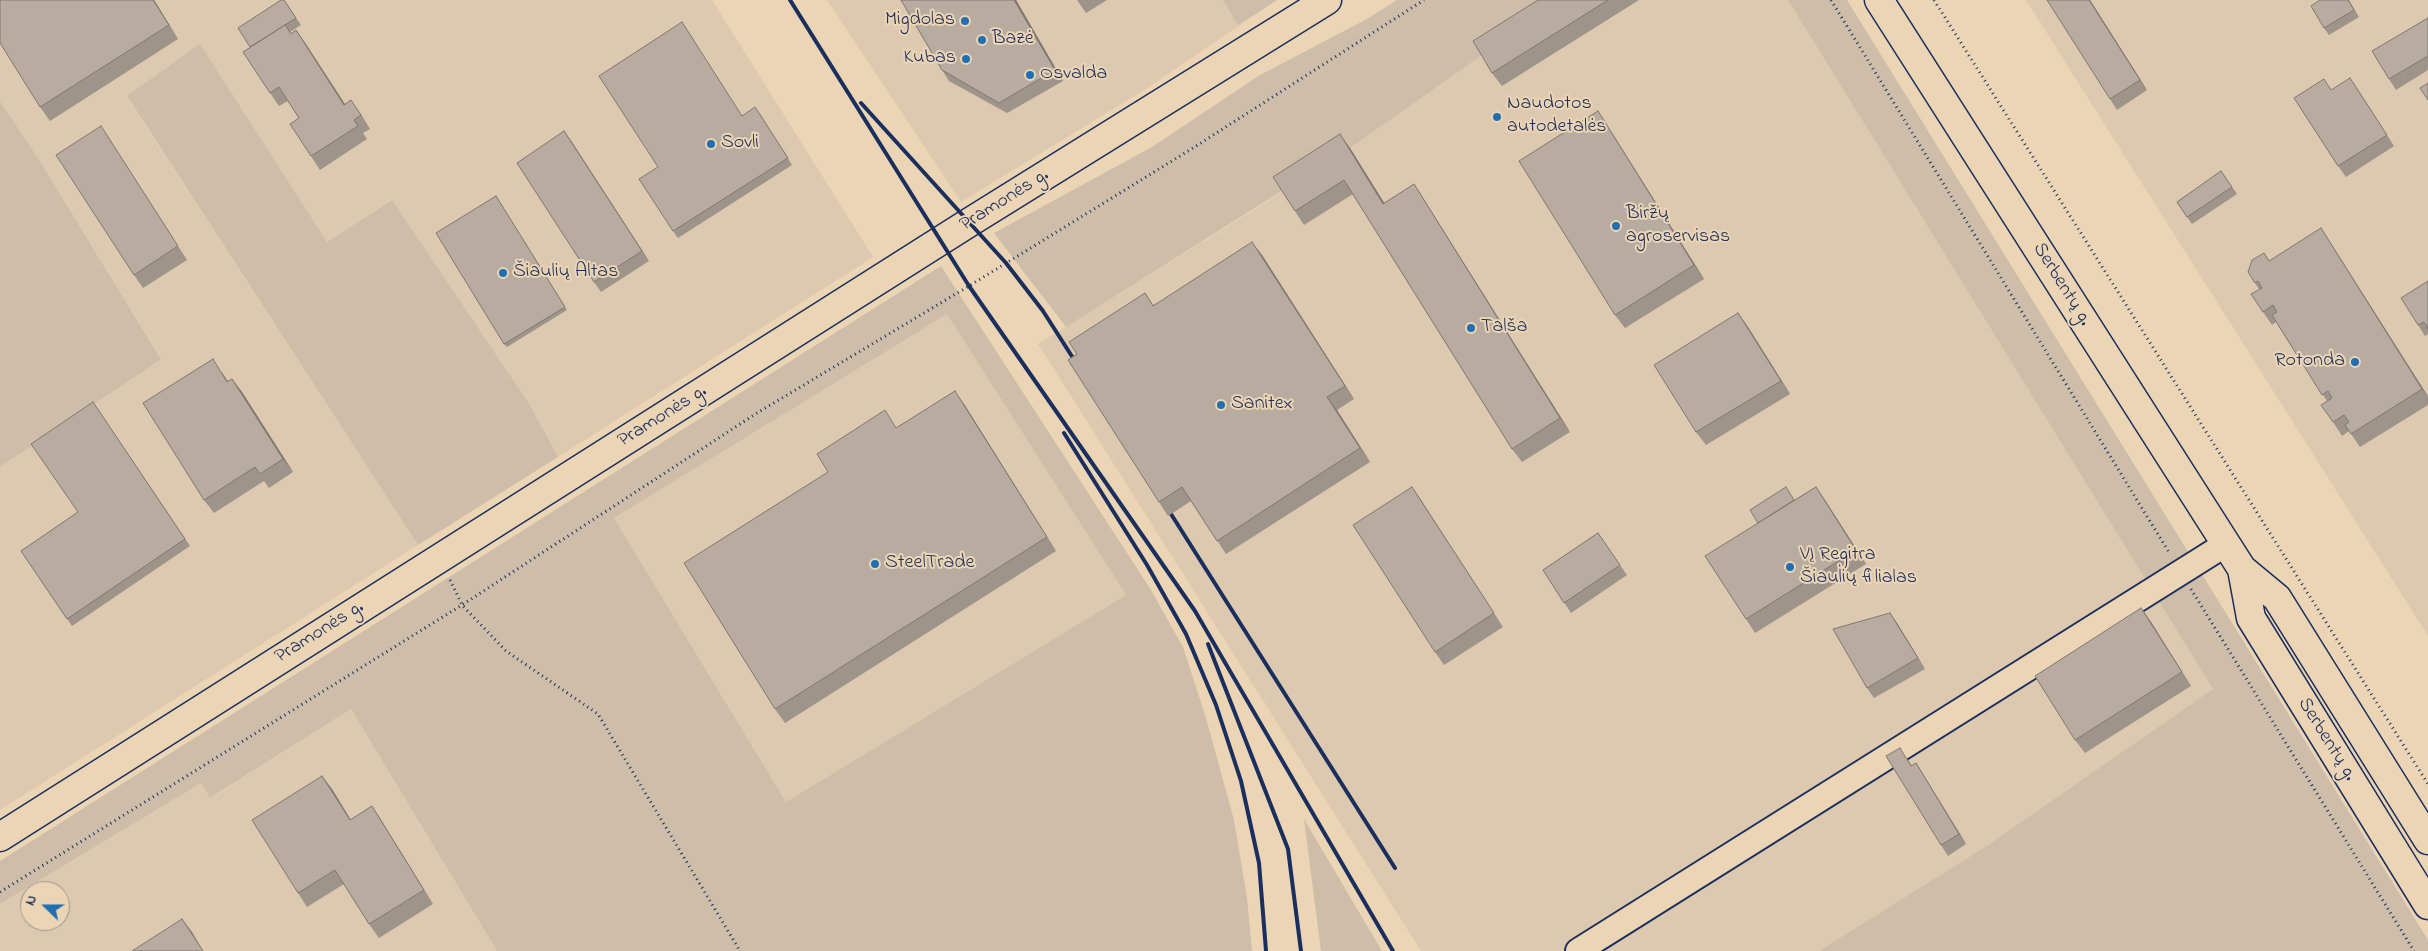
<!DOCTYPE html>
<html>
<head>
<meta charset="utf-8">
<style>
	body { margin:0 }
	#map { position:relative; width:2428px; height:951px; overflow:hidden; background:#ecd5b5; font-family:"Indie Flower",sans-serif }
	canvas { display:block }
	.north { position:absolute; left:20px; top:881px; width:50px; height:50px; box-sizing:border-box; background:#ecd5b5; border:1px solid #989392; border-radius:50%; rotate:292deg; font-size:14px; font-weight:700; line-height:20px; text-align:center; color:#1b2f5e }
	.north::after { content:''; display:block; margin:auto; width:18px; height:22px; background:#1f6fb2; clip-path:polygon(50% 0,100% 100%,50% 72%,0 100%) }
</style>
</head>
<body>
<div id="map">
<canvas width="2428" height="951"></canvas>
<div class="north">N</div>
</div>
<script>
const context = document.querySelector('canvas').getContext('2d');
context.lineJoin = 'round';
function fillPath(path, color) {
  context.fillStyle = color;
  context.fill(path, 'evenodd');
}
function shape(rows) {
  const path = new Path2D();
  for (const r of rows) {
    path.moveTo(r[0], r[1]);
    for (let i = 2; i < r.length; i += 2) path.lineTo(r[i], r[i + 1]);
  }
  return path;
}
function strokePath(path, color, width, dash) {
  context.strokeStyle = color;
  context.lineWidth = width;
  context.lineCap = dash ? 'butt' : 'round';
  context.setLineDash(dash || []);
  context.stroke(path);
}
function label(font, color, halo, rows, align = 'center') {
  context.font = font + ' "Indie Flower",sans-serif';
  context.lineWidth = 4;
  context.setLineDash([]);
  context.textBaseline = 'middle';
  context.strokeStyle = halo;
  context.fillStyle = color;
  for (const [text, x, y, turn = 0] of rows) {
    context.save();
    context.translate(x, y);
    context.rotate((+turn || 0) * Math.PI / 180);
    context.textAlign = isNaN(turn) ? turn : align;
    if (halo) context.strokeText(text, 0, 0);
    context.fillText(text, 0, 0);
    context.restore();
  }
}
const built = shape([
	[0,0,712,0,873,257,558,457,530,405,391,200,327,242,200,45,127,97,418,545,0,810,0,467,161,358,38,158,0,101],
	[827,0,1277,0,1149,87,961,202],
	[1569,0,1788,0,2213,689,1985,847,1819,951,1421,951,1038,344,1265,203,1482,55],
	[2026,0,2428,0,2428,636],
	[947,313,1126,595,786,802,614,518],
	[351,709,497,951,0,951,0,904,201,783,211,798],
	[30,891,60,891,60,921,30,921]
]);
const green = shape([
	[1223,0,1277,0,1238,25],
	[1397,0,1569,0,1482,55,1350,148,1066,327,994,233,1152,147,1260,75,1367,19],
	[1788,0,1847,0,2428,940,2428,951,1819,951,1985,847,2213,689],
	[200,44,327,242,392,200,530,405,558,457,418,545,127,96],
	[0,101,38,158,161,359,0,467],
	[941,266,1151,590,1183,647,1206,718,1234,820,1247,898,1252,951,497,951,351,709,210,798,201,783,0,904,0,861],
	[947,314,1126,595,786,802,614,518],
	[1304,819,1382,951,1321,951]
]);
const path = shape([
	[1831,0,2170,554],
	[1934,0,2428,784],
	[450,580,462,605,506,651,598,714,740,951],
	[2191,589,2414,951],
	[0,892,462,605,757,413,969,286,1193,148,1424,0]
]);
const street = shape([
	[1578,951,2226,544]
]);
const secondary = shape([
	[1879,0,2242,569,2277,598,2428,840],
	[2242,569,2251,618,2428,905],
	[0,837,970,222,1327,0]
]);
const rail = shape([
	[790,0,969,286,1195,611,1393,951],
	[861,103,1006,263,1043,311,1080,369],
	[1064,433,1147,565,1186,634,1216,705,1241,781,1259,863,1266,951],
	[1171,514,1395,868],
	[1208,644,1288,849,1301,951]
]);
const wall = shape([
	[0,0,154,0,178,39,50,121,40,107],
	[284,0,301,25,290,32,291,33,296,30,345,105,361,114,370,129,363,133,367,139,320,170,311,156,299,118,288,101,279,106,270,93,250,47],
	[1016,0,1063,81,1007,113,949,81,942,70],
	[1077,0,1107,0,1086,13],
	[1538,0,1639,0,1502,86,1492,73],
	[2090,0,2147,90,2117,110,2110,99],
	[2349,0,2359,17,2329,35,2324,28],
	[2428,18,2428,70,2396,90,2389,79],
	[2357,88,2394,146,2346,177,2338,166,2332,90],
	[1598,111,1607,125,1704,279,1625,328,1615,315],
	[760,114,792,165,678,238,673,231,742,115],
	[101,126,187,260,143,288,134,275],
	[564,131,649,261,601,292,594,282],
	[1350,148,1384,203,1414,184,1423,198,1570,432,1522,462,1512,449,1353,194,1304,225,1295,211],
	[2221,171,2237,194,2192,224,2177,202],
	[496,196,567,310,507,347,504,344],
	[2330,242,2428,396,2428,405,2360,447,2349,431,2342,436,2333,422,2327,401,2276,322,2272,325,2263,312,2259,289,2255,283,2264,253,2269,261],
	[1262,255,1354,399,1337,410,1370,462,1226,554,1191,501,1168,516,1159,502,1077,354,1145,293,1153,305],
	[2428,281,2428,334,2425,336,2418,325],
	[1738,313,1748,327,1790,394,1706,445,1696,432],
	[222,372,228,381,232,379,242,392,293,472,269,488,264,481,214,513,204,500],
	[93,402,190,546,72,626,21,551,78,512],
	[964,404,1056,551,785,723,775,709,828,472,897,428],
	[1412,487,1503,627,1444,665,1435,652],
	[1816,487,1866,564,1755,633,1746,619,1794,500],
	[1598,533,1627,575,1571,613,1543,570],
	[2141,608,2151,622,2191,686,2085,753,2075,740],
	[1897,623,1925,669,1874,698,1867,688],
	[1907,758,1912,766,1916,763,1923,774,1966,844,1948,856,1941,845],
	[332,789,351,820,372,806,381,820,433,904,379,938,369,924,344,884,307,907,298,893]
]);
const shadedWall = shape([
	[153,0,154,0,178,39,169,25],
	[1014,0,1016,0,1063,81,1055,70],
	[2089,0,2090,0,2147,90,2140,80],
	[296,30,306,44,354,118,344,105],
	[1598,111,1607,125,1704,279,1694,265],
	[564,131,572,142,649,261,642,251],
	[1340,134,1350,148,1393,217,1383,204],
	[1414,184,1423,198,1570,432,1560,418],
	[2321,228,2330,242,2428,397,2422,389],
	[1252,242,1262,255,1354,399,1345,386],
	[1738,313,1748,327,1790,394,1781,381],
	[232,379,242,392,293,472,283,459],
	[955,391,964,404,1056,551,1047,537],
	[1327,397,1337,410,1370,462,1360,448],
	[1412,487,1421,500,1503,627,1494,613],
	[1816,487,1825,500,1866,564,1856,550],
	[2141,608,2151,622,2191,686,2182,672],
	[1890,613,1897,623,1925,669,1918,658],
	[1916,763,1923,774,1966,844,1959,834],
	[322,776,332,789,359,834,350,820],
	[372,806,381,820,433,904,424,890],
	[182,919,192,932,203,951]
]);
const building = shape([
	[0,0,153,0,169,25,40,107,0,43,0,0],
	[281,0,284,0,296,18,285,25,250,47,238,28,281,0],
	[901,0,1014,0,1055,70,999,103,942,70,901,0],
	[1538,0,1608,0,1492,73,1473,41,1538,0],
	[2047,0,2089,0,2140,80,2110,99,2047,0],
	[2320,0,2348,0,2354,10,2324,28,2311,6,2320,0],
	[2428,18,2428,56,2389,79,2372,51,2428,18],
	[682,22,742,116,755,107,788,158,673,231,639,179,658,167,599,76,682,22],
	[285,25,291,34,296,30,344,105,351,100,361,115,354,120,358,126,311,156,290,124,299,118,279,87,270,93,243,52,285,25],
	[2350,78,2387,135,2338,166,2294,98,2324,79,2331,90,2350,78],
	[2428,83,2428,100,2420,88,2428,83],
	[1598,111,1694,265,1615,315,1519,161,1598,111],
	[101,126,178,246,134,275,56,155,101,126],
	[564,131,642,251,594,282,517,163,564,131],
	[1340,134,1383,204,1414,184,1560,418,1512,449,1344,180,1295,211,1273,177,1340,134],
	[2221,171,2232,187,2187,217,2177,202,2221,171],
	[496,196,565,307,504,344,436,233,496,196],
	[2321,228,2422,389,2351,434,2345,425,2349,422,2344,415,2333,422,2321,405,2332,398,2328,391,2322,395,2272,315,2277,312,2273,305,2263,312,2251,294,2262,288,2258,281,2255,283,2248,272,2252,260,2264,253,2269,261,2321,228],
	[1252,242,1345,386,1327,397,1360,448,1217,541,1182,487,1159,502,1068,360,1077,354,1069,342,1145,293,1153,306,1252,242],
	[2428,281,2428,329,2424,322,2418,325,2401,298,2428,281],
	[1738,313,1781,381,1696,432,1654,365,1738,313],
	[213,359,227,382,232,379,283,459,260,474,255,467,204,500,143,403,213,359],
	[955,391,1047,537,775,709,684,563,828,472,817,454,885,410,896,428,955,391],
	[93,402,185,539,67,619,21,551,78,512,31,444,93,402],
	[1412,487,1494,613,1435,652,1353,525,1412,487],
	[1786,487,1794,500,1758,523,1750,510,1786,487],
	[1816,487,1856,550,1746,619,1705,556,1816,487],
	[1598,533,1620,565,1564,603,1543,570,1598,533],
	[2141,608,2182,672,2075,740,2035,676,2141,608],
	[1890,613,1918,658,1867,688,1833,629,1890,613],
	[1900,748,1911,766,1916,763,1959,834,1941,845,1886,756,1900,748],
	[322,776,350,820,372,806,424,890,369,924,335,870,298,893,252,820,322,776],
	[182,919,203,951,132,951,182,919]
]);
const markers = [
	[965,21,5,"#1f6fb2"],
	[982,40,5,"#1f6fb2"],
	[966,59,5,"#1f6fb2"],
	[1030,75,5,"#1f6fb2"],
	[1497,117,5,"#1f6fb2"],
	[711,144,5,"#1f6fb2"],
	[1616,226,5,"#1f6fb2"],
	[503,273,5,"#1f6fb2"],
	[1471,328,5,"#1f6fb2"],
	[2355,362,5,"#1f6fb2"],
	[1221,405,5,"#1f6fb2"],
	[875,564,5,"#1f6fb2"],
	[1790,567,5,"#1f6fb2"]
];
const poiNames = [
	["Migdolas",955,21,"right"],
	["Bazė",992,40],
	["Kubas",956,59,"right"],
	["Osvalda",1040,75],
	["Naudotos",1507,105],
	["autodetalės",1507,128],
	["Sovli",721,144],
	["Biržų",1626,215],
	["agroservisas",1626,238],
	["Šiaulių Altas",513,273],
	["Talša",1481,328],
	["Rotonda",2345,362,"right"],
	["Sanitex",1231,405],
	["VĮ Regitra",1800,556],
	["Šiaulių filialas",1800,579],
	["SteelTrade",885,564]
];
const streetNames = [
	["Pramonės g.",1005,201,-32],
	["Serbentų g.",2061,285,58],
	["Pramonės g.",663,417,-32],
	["Pramonės g.",320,633,-32],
	["Serbentų g.",2326,740,58]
];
fillPath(built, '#dcc9af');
fillPath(green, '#cebda8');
strokePath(street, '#1b2f5e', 28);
strokePath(secondary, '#1b2f5e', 31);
strokePath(path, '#1b2f5e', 3, [1, 4]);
strokePath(street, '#ecd5b5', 24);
strokePath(secondary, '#ecd5b5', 28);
strokePath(rail, '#1b2f5e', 4);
fillPath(wall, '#9e948a');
fillPath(shadedWall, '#817870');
fillPath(building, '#b8aca0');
strokePath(building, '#817870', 1);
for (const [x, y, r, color] of markers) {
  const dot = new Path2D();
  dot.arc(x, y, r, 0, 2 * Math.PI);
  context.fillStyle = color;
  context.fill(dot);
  strokePath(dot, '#ecd5b5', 2);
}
label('20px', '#1b2f5e', '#ecd5b5', poiNames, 'left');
label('20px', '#1b2f5e', '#ecd5b5', streetNames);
</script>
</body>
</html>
